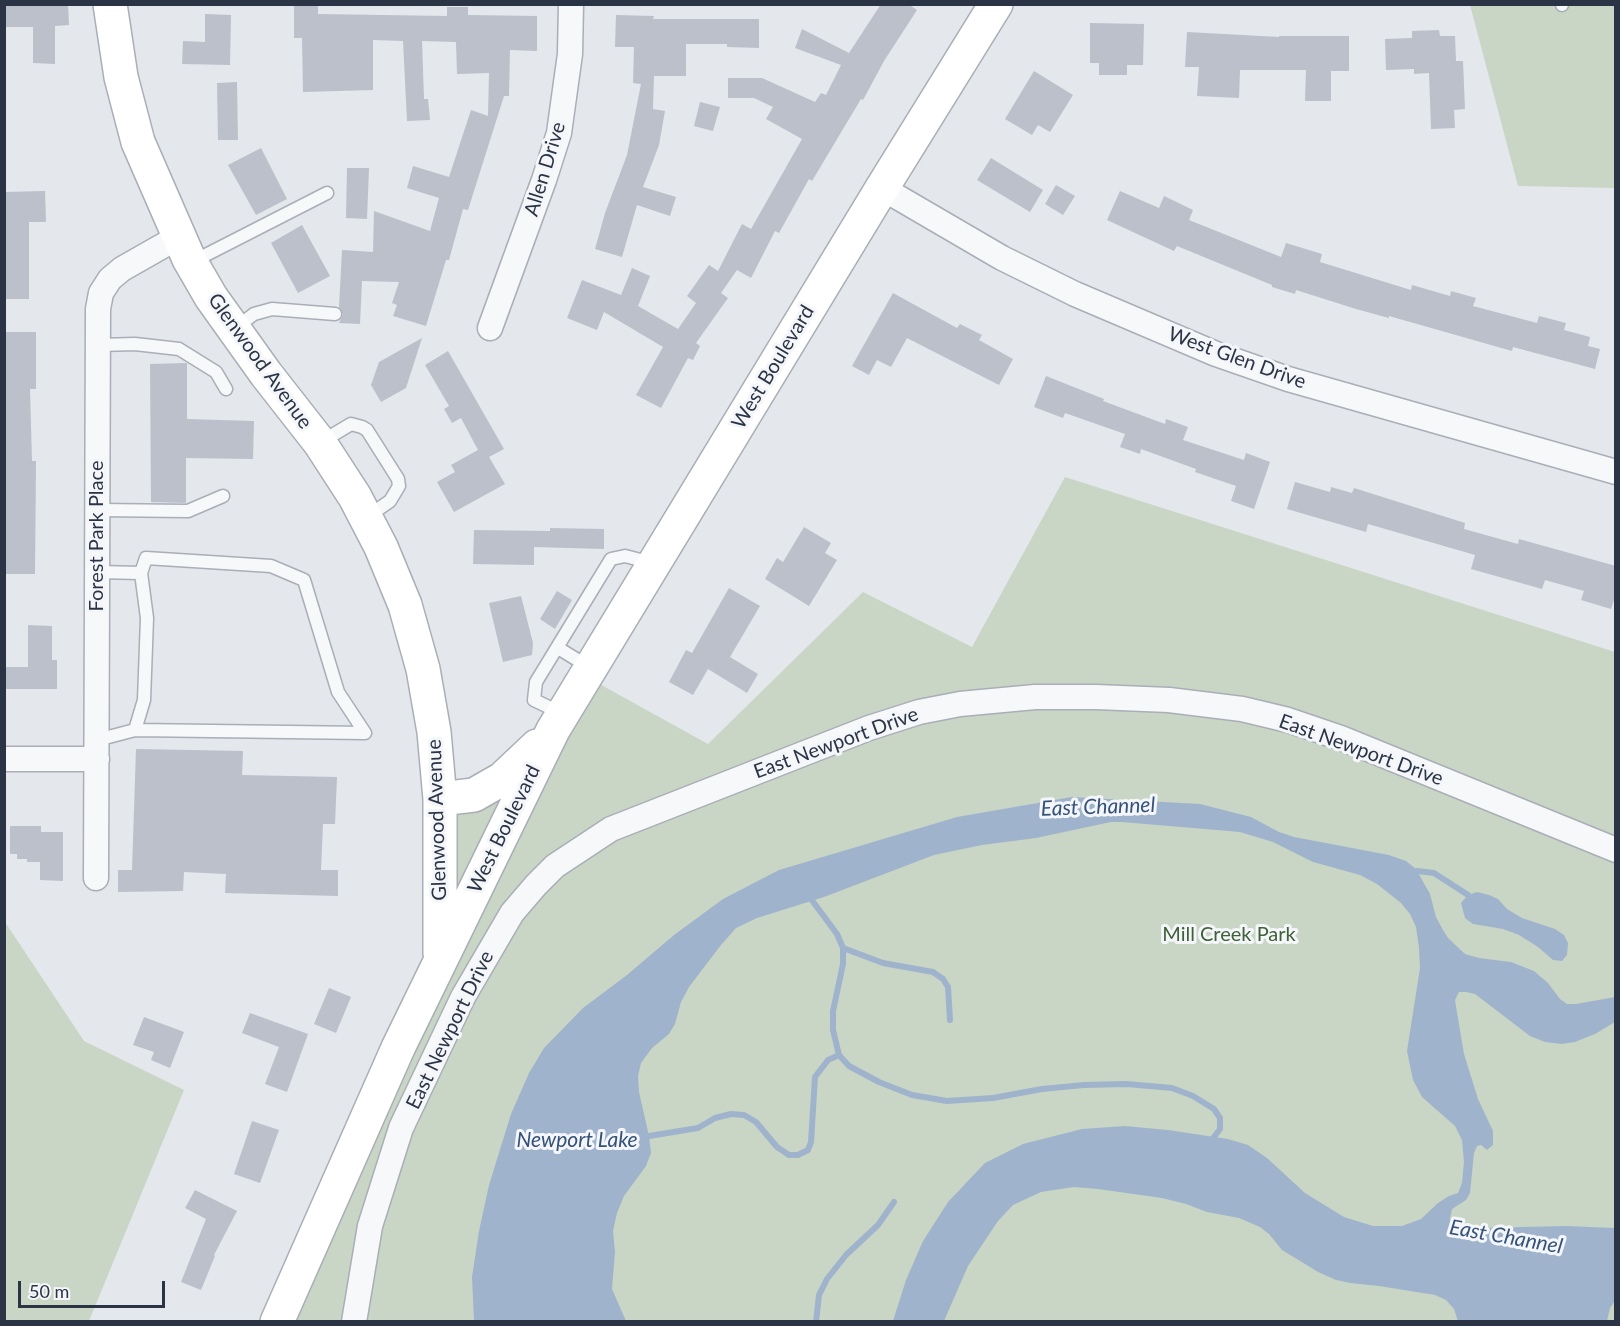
<!DOCTYPE html>
<html>
<head>
<meta charset="utf-8">
<style>
	body { margin:0 }
	#map { position:relative; width:1620px; height:1326px; overflow:hidden; background:#e4e7ec; font-family:Lato,sans-serif }
	canvas { display:block }
	.frame { position:absolute; inset:0; border:6px solid #2b3445; pointer-events:none }
	.scale { position:absolute; left:18px; top:1281px; width:147px; height:27px; box-sizing:border-box; border:3px solid #2b3445; border-top:0; padding-left:8px; font-size:18px; line-height:21px; white-space:nowrap; color:#2b3445; -webkit-text-stroke:4px #f4f6f9; paint-order:stroke }
</style>
</head>
<body>
<div id="map">
<canvas width="1620" height="1326"></canvas>
<div class="frame"></div>
<div class="scale">50 m</div>
</div>
<script>
const context = document.querySelector('canvas').getContext('2d');
context.lineJoin = 'round';
function fillPath(path, color) {
  context.fillStyle = color;
  context.fill(path, 'evenodd');
}
function shape(rows) {
  const path = new Path2D();
  for (const r of rows) {
    path.moveTo(r[0], r[1]);
    for (let i = 2; i < r.length; i += 2) path.lineTo(r[i], r[i + 1]);
  }
  return path;
}
function strokePath(path, color, width, dash) {
  context.strokeStyle = color;
  context.lineWidth = width;
  context.lineCap = dash ? 'butt' : 'round';
  context.setLineDash(dash || []);
  context.stroke(path);
}
function label(font, color, halo, rows, align = 'center') {
  context.font = font + ' Lato,sans-serif';
  context.lineWidth = 6;
  context.setLineDash([]);
  context.textBaseline = 'middle';
  context.strokeStyle = halo;
  context.fillStyle = color;
  for (const [text, x, y, turn = 0] of rows) {
    context.save();
    context.translate(x, y);
    context.rotate((+turn || 0) * Math.PI / 180);
    context.textAlign = isNaN(turn) ? turn : align;
    if (halo) context.strokeText(text, 0, 0);
    context.fillText(text, 0, 0);
    context.restore();
  }
}
const green = shape([
	[1470,5,1615,5,1615,188,1518,186],
	[1065,477,1615,652,1615,1321,277,1322,440,960,440,799,502,779,585,676,708,744,863,592,972,647],
	[5,922,84,1041,184,1090,89,1321,5,1321]
]);
const water = shape([
	[1072,797,1200,804,1251,817,1279,832,1294,837,1389,855,1406,861,1416,869,1430,894,1436,917,1443,930,1448,938,1465,954,1479,958,1511,962,1534,971,1548,983,1560,999,1567,1004,1576,1004,1615,997,1615,1022,1595,1034,1575,1042,1562,1044,1545,1042,1530,1036,1475,994,1466,992,1459,992,1455,1000,1464,1054,1478,1099,1493,1131,1493,1145,1487,1150,1481,1145,1477,1146,1474,1153,1470,1193,1466,1200,1452,1209,1450,1219,1454,1223,1480,1228,1566,1226,1615,1228,1615,1301,1610,1308,1607,1321,1458,1321,1454,1309,1446,1300,1435,1295,1379,1286,1350,1283,1336,1280,1318,1272,1282,1250,1269,1234,1260,1227,1239,1218,1207,1212,1186,1204,1162,1198,1098,1189,1074,1187,1041,1192,1013,1205,998,1221,968,1266,944,1321,893,1321,906,1280,923,1241,948,1202,985,1163,1023,1144,1082,1129,1125,1126,1168,1130,1228,1139,1248,1145,1267,1158,1305,1193,1344,1217,1373,1226,1402,1226,1421,1219,1438,1203,1449,1196,1458,1193,1462,1183,1464,1162,1462,1140,1455,1126,1422,1097,1413,1080,1407,1051,1420,968,1419,948,1416,927,1410,914,1401,903,1377,884,1360,875,1313,862,1273,842,1240,832,1122,822,1111,822,1036,838,982,845,934,855,824,897,757,918,736,928,721,945,689,987,681,1002,675,1024,669,1034,652,1048,641,1063,638,1076,639,1092,649,1136,651,1153,646,1166,624,1196,617,1213,613,1231,615,1252,612,1289,626,1321,474,1321,472,1277,479,1231,489,1185,511,1114,529,1073,544,1048,583,1008,627,975,674,935,723,899,779,870,957,817],
	[1477,892,1489,895,1498,899,1507,909,1522,918,1555,929,1564,935,1568,943,1567,955,1562,961,1553,960,1538,947,1519,935,1503,929,1473,924,1465,918,1461,903,1468,895]
]);
const stream = shape([
	[1417,871,1434,873,1468,895],
	[808,895,837,934,843,948,843,964,833,1011,833,1030,839,1055,849,1066,879,1082,912,1095,947,1101,993,1098,1042,1089,1084,1085,1127,1084,1172,1088,1193,1096,1214,1109,1220,1118,1220,1129,1214,1137],
	[843,948,883,963,933,972,943,979,948,987,950,1020],
	[649,1136,698,1128,715,1118,731,1114,744,1115,756,1122,777,1147,789,1155,798,1155,808,1150,811,1142,815,1077,828,1060,839,1055],
	[816,1322,819,1295,827,1279,846,1255,878,1225,894,1202]
]);
const building = shape([
	[4,4,68,4,69,25,55,26,55,64,33,63,33,27,4,27],
	[294,4,318,4,318,14,447,16,447,7,468,7,468,15,537,16,537,51,510,50,509,96,504,96,468,210,463,209,449,260,446,260,426,326,393,316,397,305,392,303,399,282,362,281,360,324,339,323,343,314,339,307,342,250,373,252,374,211,430,231,439,198,407,188,413,166,449,177,471,110,488,116,489,73,457,74,456,42,422,41,424,99,428,99,430,120,407,121,403,41,373,40,373,90,303,92,302,38,294,38],
	[881,4,908,4,917,10,884,61,863,100,861,99,812,181,809,179,779,233,775,231,751,278,737,270,721,293,728,298,696,343,700,346,693,360,688,358,661,408,636,395,663,347,604,312,597,330,567,318,582,280,621,295,632,268,650,276,638,306,678,329,696,303,687,296,709,265,718,271,742,224,751,229,802,139,766,119,773,107,754,98,728,98,728,78,762,78,815,102,821,93,826,95,841,65,795,48,802,29,849,53],
	[205,14,231,15,230,65,182,64,183,41,205,42],
	[616,15,654,16,653,19,759,19,759,48,727,47,727,44,686,44,686,76,654,76,653,109,665,111,659,145,643,187,676,197,670,216,637,205,622,257,595,249,605,213,627,155,641,84,633,83,634,47,615,47],
	[1090,23,1144,24,1143,65,1127,65,1127,75,1099,75,1099,63,1090,63],
	[1439,30,1440,36,1455,36,1456,61,1463,61,1465,109,1454,110,1455,128,1431,129,1429,73,1414,74,1414,69,1386,70,1385,39,1412,38,1412,31],
	[1187,32,1279,37,1279,36,1349,36,1349,71,1331,71,1331,101,1305,101,1306,70,1240,70,1239,98,1197,96,1199,67,1185,67],
	[1034,71,1073,95,1050,132,1038,125,1032,135,1005,119],
	[237,82,238,140,218,140,217,83],
	[700,102,720,107,713,131,694,126],
	[261,148,287,199,256,215,228,165],
	[991,158,1043,190,1030,212,977,180],
	[347,168,369,168,367,219,346,218],
	[1056,185,1075,196,1063,215,1045,204],
	[45,191,46,222,29,222,29,299,4,299,4,192],
	[1120,191,1159,208,1164,196,1193,210,1189,220,1281,257,1286,243,1322,254,1320,262,1411,290,1412,285,1450,296,1451,291,1476,298,1473,306,1537,323,1539,316,1566,323,1564,330,1590,337,1588,346,1600,349,1595,369,1513,347,1512,351,1389,316,1389,318,1356,309,1296,290,1295,294,1272,287,1272,285,1177,246,1174,251,1107,220],
	[302,225,330,276,298,293,271,243],
	[893,293,957,328,960,324,982,335,979,340,1013,359,999,385,907,338,891,367,877,360,869,375,852,366],
	[4,332,36,332,36,389,30,389,32,461,36,461,35,574,4,574],
	[422,338,406,388,381,402,371,385,379,362],
	[448,351,504,449,489,457,505,484,454,512,437,482,455,472,451,465,478,450,461,418,452,423,444,409,449,406,425,365],
	[187,363,187,419,254,421,253,459,186,458,186,503,151,502,150,364],
	[1046,376,1104,399,1103,401,1165,424,1166,419,1188,427,1183,440,1244,460,1246,453,1270,462,1254,509,1231,501,1236,486,1195,472,1196,469,1141,449,1140,454,1120,447,1125,434,1065,413,1063,418,1034,407],
	[1295,482,1330,492,1331,487,1352,493,1354,488,1465,523,1464,529,1518,544,1519,539,1616,566,1616,594,1611,609,1581,600,1584,591,1545,580,1542,589,1471,569,1475,555,1368,524,1366,532,1287,509],
	[804,527,831,543,825,553,837,560,809,606,765,579,777,558,783,562],
	[550,528,604,529,604,549,534,547,534,565,473,564,474,530,550,531],
	[729,588,760,606,730,657,758,674,747,693,708,669,693,695,669,682,686,650,692,653],
	[557,591,572,600,555,629,540,619],
	[521,596,533,643,532,655,503,662,489,603],
	[28,625,52,626,52,660,57,660,57,689,4,689,4,667,28,667],
	[136,749,243,751,242,775,337,777,335,824,323,824,321,870,338,870,338,896,225,893,226,874,184,872,183,891,118,892,118,870,132,870],
	[10,826,41,826,41,832,63,832,63,881,40,880,40,862,27,862,27,859,17,859,17,854,10,854],
	[329,988,351,997,336,1033,314,1024],
	[250,1013,308,1034,287,1092,265,1084,279,1047,242,1033],
	[144,1017,184,1032,170,1068,151,1060,154,1052,133,1045],
	[252,1121,279,1130,260,1183,234,1174],
	[195,1190,237,1211,214,1255,215,1256,201,1290,181,1282,206,1219,185,1208]
]);
const lane = shape([
	[1562,4,1562,5],
	[192,262,327,193],
	[234,329,254,314,272,309,335,314],
	[98,345,135,344,179,349,216,372,226,389],
	[321,442,351,424,362,427,367,430,398,479,399,486,390,501,367,517],
	[97,510,188,511,223,496],
	[97,572,141,573,146,558,271,566,304,580,338,692,365,733,135,730,97,740],
	[558,648,589,667],
	[561,713,534,700,536,682,611,559,625,556,652,563],
	[135,730,144,700,147,618,141,573]
]);
const street = shape([
	[882,188,1002,258,1075,294,1216,354,1288,379,1616,472],
	[490,328,544,180,559,133,570,54,571,4],
	[4,759,97,759],
	[96,878,98,309,101,293,110,279,122,269,180,236],
	[354,1322,370,1226,401,1128,463,997,512,913,536,885,555,866,611,829,869,728,919,712,960,704,1035,697,1096,697,1169,700,1242,709,1288,720,1341,738,1616,850]
]);
const secondary = shape([
	[110,4,121,77,138,142,189,259,211,297,266,374,320,443,355,497,381,547,405,605,423,669,434,732,440,799,440,953],
	[440,799,474,795,502,779,537,746],
	[277,1322,398,1048,553,730,882,188,996,4]
]);
const streetNames = [
	["Allen Drive",545,169,-73],
	["West Glen Drive",1237,358,20],
	["Glenwood Avenue",260,361,54],
	["West Boulevard",773,367,-59],
	["Forest Park Place",97,536,-90],
	["East Newport Drive",836,743,-20],
	["East Newport Drive",1361,750,20],
	["Glenwood Avenue",437,820,-92],
	["West Boulevard",504,829,-64],
	["East Newport Drive",450,1030,-64]
];
const parkNames = [
	["Mill Creek Park",1229,935]
];
const waterNames = [
	["East Channel",1098,807,-2],
	["Newport Lake",577,1140],
	["East Channel",1506,1237,10]
];
fillPath(green, '#c9d6c5');
fillPath(water, '#9fb4cc');
strokePath(stream, '#9fb4cc', 6);
fillPath(building, '#bbc0ca');
strokePath(lane, '#a9aeb7', 15);
strokePath(street, '#a9aeb7', 27);
strokePath(secondary, '#a9aeb7', 36);
strokePath(lane, '#f7f8fa', 12);
strokePath(street, '#f7f8fa', 24);
strokePath(secondary, '#fff', 33);
label('20px', '#2b3445', '#f4f6f9', streetNames);
label('20px', '#3f6138', '#f4f6f9', parkNames);
label('italic 21px', '#34527a', '#f4f6f9', waterNames);
</script>
</body>
</html>
